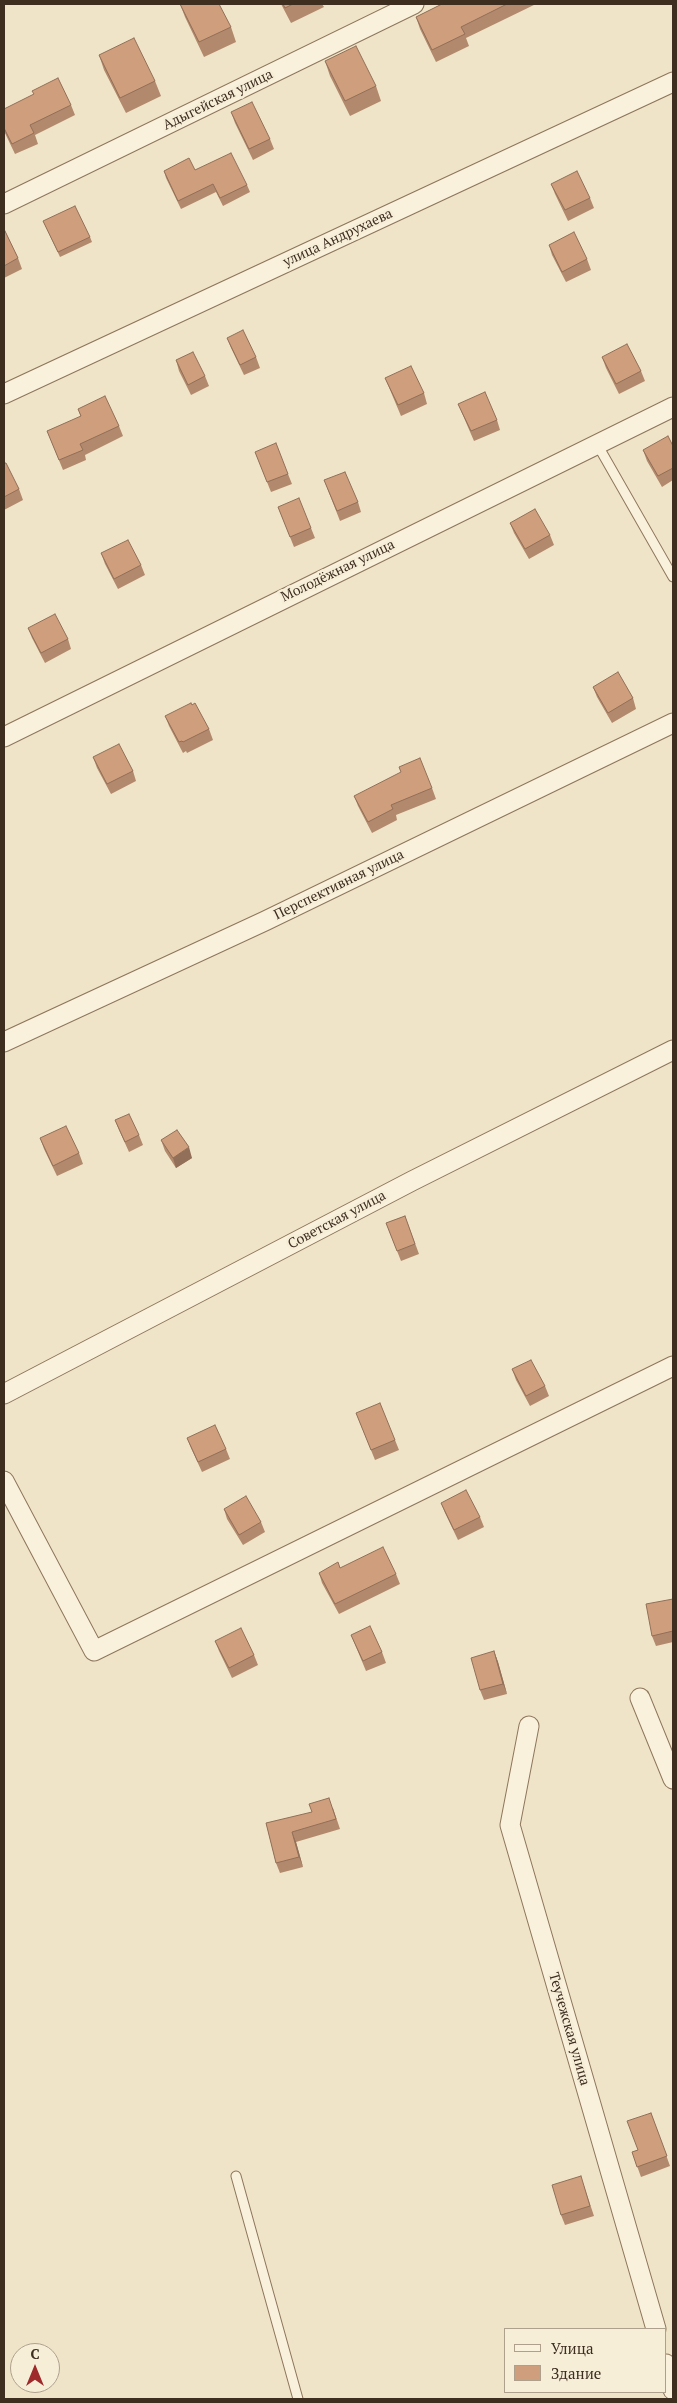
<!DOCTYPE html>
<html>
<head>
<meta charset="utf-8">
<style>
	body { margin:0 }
	#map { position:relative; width:677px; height:2403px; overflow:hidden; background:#f0e4c8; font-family:"PT Serif",serif }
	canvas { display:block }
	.frame { position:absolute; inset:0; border:5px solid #3d2e20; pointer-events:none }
	.legend { position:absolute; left:504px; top:2328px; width:162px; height:65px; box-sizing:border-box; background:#f7eed8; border:1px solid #ada18e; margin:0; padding:6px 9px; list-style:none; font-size:15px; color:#3d2e20 }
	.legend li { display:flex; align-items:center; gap:10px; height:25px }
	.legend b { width:25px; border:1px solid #ada18e }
	.north { position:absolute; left:10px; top:2343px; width:50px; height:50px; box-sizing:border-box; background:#f7eed8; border:1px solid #ada18e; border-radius:50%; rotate:0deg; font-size:14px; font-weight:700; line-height:20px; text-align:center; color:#3d2e20 }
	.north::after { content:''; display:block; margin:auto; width:18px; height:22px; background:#9e2a2b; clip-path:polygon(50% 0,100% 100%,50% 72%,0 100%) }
</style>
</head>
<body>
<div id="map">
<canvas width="677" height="2403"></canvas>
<div class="frame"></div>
<ul class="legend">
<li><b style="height:6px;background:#faf1dc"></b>Улица</li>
<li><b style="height:14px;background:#cf9f7d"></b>Здание</li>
</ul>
<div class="north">С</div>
</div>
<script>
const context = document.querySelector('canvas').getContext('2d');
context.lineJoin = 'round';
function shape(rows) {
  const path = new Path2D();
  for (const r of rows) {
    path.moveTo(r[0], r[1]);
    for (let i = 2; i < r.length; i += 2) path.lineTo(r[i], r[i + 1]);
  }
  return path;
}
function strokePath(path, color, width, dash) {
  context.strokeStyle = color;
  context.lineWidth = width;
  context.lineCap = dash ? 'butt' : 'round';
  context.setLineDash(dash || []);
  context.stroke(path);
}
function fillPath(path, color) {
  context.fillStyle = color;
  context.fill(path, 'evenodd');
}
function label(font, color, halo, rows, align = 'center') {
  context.font = font + ' "PT Serif",serif';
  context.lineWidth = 5;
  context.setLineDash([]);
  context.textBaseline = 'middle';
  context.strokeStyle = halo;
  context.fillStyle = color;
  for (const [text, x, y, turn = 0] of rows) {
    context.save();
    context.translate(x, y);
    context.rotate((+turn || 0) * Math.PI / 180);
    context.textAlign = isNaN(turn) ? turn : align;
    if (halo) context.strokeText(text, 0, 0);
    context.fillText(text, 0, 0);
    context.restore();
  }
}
const lane = shape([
	[597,444,673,577],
	[236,2176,298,2399]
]);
const street = shape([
	[4,204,414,4],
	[4,394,673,82],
	[4,737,673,407],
	[4,1042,265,921,673,723],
	[4,1394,412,1181,673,1050],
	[4,1481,94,1651,673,1366],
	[640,1698,673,1779],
	[529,1726,510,1825,656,2329],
	[666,2364,673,2390]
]);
const wall = shape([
	[180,4,231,27,236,42,204,57,185,17],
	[281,4,322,4,324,7,291,23],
	[442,4,536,4,466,38,469,46,436,62,420,29,416,17],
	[99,55,155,81,161,96,126,113,104,70],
	[325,61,376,86,381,101,350,116,330,76],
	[71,105,75,115,35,135,38,144,15,154,4,131,4,109],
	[231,112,270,139,274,149,253,160,235,123],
	[195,170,247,185,250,192,223,206,216,192,181,209,166,178,164,171],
	[551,184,590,198,594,208,568,221,555,194],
	[43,221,90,237,92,242,60,257],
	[4,229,18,258,22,269,4,278],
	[549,245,587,259,591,270,566,282,552,255],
	[227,338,256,357,260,368,244,375,231,348],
	[602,357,641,371,645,381,619,394,606,368],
	[176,360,205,376,209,386,191,395,179,371],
	[385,378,424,393,427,404,401,416],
	[458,404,497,420,500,430,474,441],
	[78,409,119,426,123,436,85,455,86,460,63,470,47,431,81,417],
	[673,446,673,480,662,487,647,461,643,450],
	[255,452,288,474,292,484,271,492],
	[4,463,19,489,23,500,4,510],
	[324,480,358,502,361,512,340,521],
	[278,507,311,528,315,538,294,547],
	[510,523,550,535,554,545,529,559,514,533],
	[101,553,141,565,145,575,118,589,105,564],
	[28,628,68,639,71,649,45,663,32,638],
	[593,687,633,698,636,709,612,723,597,697],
	[165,716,209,729,213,740,187,753,186,751,183,753,169,726],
	[93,757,133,771,136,781,111,794,97,768],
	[432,788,436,799,396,815,397,820,372,833,358,806,354,796],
	[115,1120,139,1135,143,1145,129,1152,119,1130],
	[40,1138,79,1153,83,1164,57,1176,44,1149],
	[161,1140,192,1158,176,1168,165,1151],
	[405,1216,419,1254,401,1261,386,1223],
	[512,1369,545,1386,549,1396,530,1406,516,1380],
	[356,1413,395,1440,399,1450,375,1460],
	[187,1438,226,1449,230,1459,202,1472,191,1448],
	[441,1503,480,1517,484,1527,458,1540,445,1513],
	[224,1509,261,1522,265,1532,243,1545,227,1519],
	[340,1568,396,1574,400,1584,339,1614,322,1583,319,1573],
	[673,1599,673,1642,656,1646,652,1636],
	[351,1635,382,1652,386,1663,366,1671],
	[215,1641,254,1655,258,1665,232,1678,219,1651],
	[494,1651,498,1662,507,1694,484,1700,480,1690],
	[333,1808,340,1829,296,1842,303,1867,280,1873,276,1863,266,1823],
	[651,2113,670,2166,641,2177,632,2152,638,2150],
	[584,2186,594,2216,565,2225,561,2215]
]);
const shadedWall = shape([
	[189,1147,192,1158,176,1168,173,1158],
	[494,1651,498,1662,507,1694,503,1684],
	[292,1832,296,1842,303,1867,299,1857]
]);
const building = shape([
	[180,4,219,4,231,27,199,42,180,4],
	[283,4,293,4,285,8,283,4],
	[442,4,507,4,461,27,465,34,432,50,416,17,442,4],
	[134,38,155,81,120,98,99,55,134,38],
	[356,46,376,86,345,101,325,61,356,46],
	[58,78,71,105,30,125,34,133,12,144,4,128,4,109,34,94,32,91,58,78],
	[252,102,270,139,249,149,231,112,252,102],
	[231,153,247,185,220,198,213,184,178,201,164,171,189,158,195,170,231,153],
	[577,171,590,198,565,210,551,184,577,171],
	[75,206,90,237,58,252,43,221,75,206],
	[4,229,18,258,4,266,4,229],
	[574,232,587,259,562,272,549,245,574,232],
	[243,330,256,357,240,365,227,338,243,330],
	[627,344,641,371,616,384,602,357,627,344],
	[193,352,205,376,188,385,176,360,193,352],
	[411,366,424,393,398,405,385,378,411,366],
	[485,392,497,420,471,431,458,404,485,392],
	[105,396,119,426,80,444,83,450,59,460,47,431,81,416,78,409,105,396],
	[668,436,673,446,673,468,658,476,643,450,668,436],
	[276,443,288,474,267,482,255,452,276,443],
	[4,463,6,463,19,489,4,497,4,463],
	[345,472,358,502,337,511,324,480,345,472],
	[299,498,311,528,290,537,278,507,299,498],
	[535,509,550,535,525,549,510,523,535,509],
	[128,540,141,565,114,579,101,553,128,540],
	[55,614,68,639,41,653,28,628,55,614],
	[618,672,633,698,608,713,593,687,618,672],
	[191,703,192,705,195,703,209,729,183,742,182,741,179,742,165,716,191,703],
	[119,744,133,771,107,784,93,757,119,744],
	[420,758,432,788,391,805,393,809,368,822,354,796,401,772,399,767,420,758],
	[129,1114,139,1135,125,1142,115,1120,129,1114],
	[66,1126,79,1153,53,1166,40,1138,66,1126],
	[177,1130,189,1147,173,1158,161,1140,177,1130],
	[405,1216,415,1244,397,1251,386,1223,405,1216],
	[531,1360,545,1386,526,1396,512,1369,531,1360],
	[380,1403,395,1440,371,1450,356,1413,380,1403],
	[215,1425,226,1449,198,1462,187,1438,215,1425],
	[466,1490,480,1517,454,1530,441,1503,466,1490],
	[246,1496,261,1522,239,1535,224,1509,246,1496],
	[383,1547,396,1574,335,1604,319,1573,338,1562,340,1568,383,1547],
	[673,1599,673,1631,652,1636,646,1604,673,1599],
	[370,1626,382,1652,363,1661,351,1635,370,1626],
	[241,1628,254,1655,229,1668,215,1641,241,1628],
	[494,1651,503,1684,480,1690,471,1658,494,1651],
	[329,1798,336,1819,292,1832,299,1857,276,1863,266,1823,312,1812,309,1804,329,1798],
	[651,2113,667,2156,637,2167,632,2152,638,2150,627,2121,651,2113],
	[581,2176,590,2206,561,2215,552,2185,581,2176]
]);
const streetNames = [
	["Адыгейская улица",218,100,-26],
	["улица Андрухаева",338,238,-25],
	["Молодёжная улица",338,571,-26],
	["Перспективная улица",339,885,-26],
	["Советская улица",337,1220,-28],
	["Теучежская улица",569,2029,74]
];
strokePath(lane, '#8d765c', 11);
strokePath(street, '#8d765c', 21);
strokePath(lane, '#faf1dc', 9);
strokePath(street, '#faf1dc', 19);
fillPath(wall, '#b2896c');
fillPath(shadedWall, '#916f58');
fillPath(building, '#cf9f7d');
strokePath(building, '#916f58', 1);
label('14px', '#3d2e20', '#f7eed8', streetNames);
</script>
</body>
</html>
